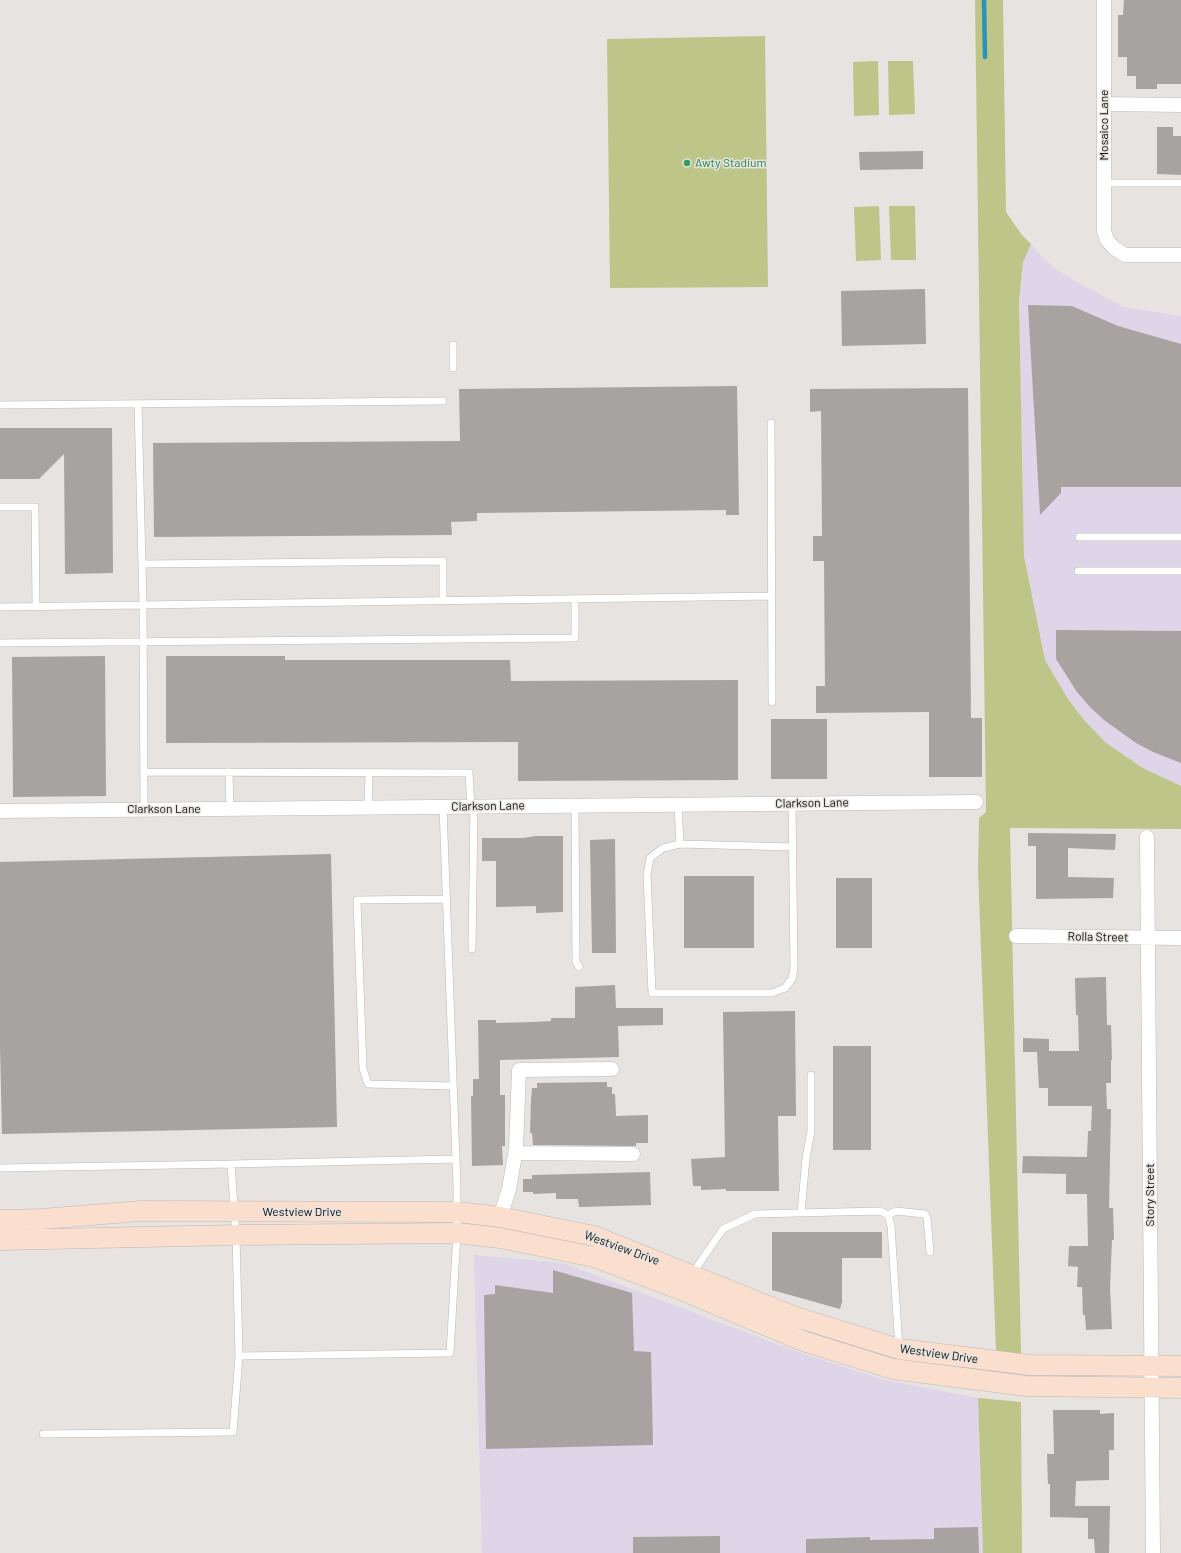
<!DOCTYPE html>
<html>
<head>
<meta charset="utf-8">
<style>
	body { margin:0 }
	canvas { display:block; background:#e6e3e0 }
</style>
</head>
<body>
<canvas width="1181" height="1553"></canvas>
<script>
const context = document.querySelector('canvas').getContext('2d');
context.lineJoin = 'round';
function fillPath(path, color) {
  context.fillStyle = color;
  context.fill(path, 'evenodd');
}
function shape(rows) {
  const path = new Path2D();
  for (const r of rows) {
    path.moveTo(r[0], r[1]);
    for (let i = 2; i < r.length; i += 2) path.lineTo(r[i], r[i + 1]);
  }
  return path;
}
function strokePath(path, color, width, dash) {
  context.strokeStyle = color;
  context.lineWidth = width;
  context.lineCap = dash ? 'butt' : 'round';
  context.setLineDash(dash || []);
  context.stroke(path);
}
function label(font, color, halo, rows, align = 'center') {
  context.font = font + ' Barlow,sans-serif';
  context.lineWidth = 3;
  context.setLineDash([]);
  context.textBaseline = 'middle';
  context.strokeStyle = halo;
  context.fillStyle = color;
  for (const [text, x, y, turn = 0] of rows) {
    context.save();
    context.translate(x, y);
    context.rotate((+turn || 0) * Math.PI / 180);
    context.textAlign = isNaN(turn) ? turn : align;
    if (halo) context.strokeText(text, 0, 0);
    context.fillText(text, 0, 0);
    context.restore();
  }
}
const commercial = shape([
	[1031,244,1045,260,1063,274,1123,307,1181,316,1181,786,1141,767,1105,742,1084,720,1068,699,1045,660,1024,556,1019,301,1023,262],
	[474,1255,563,1263,795,1351,885,1380,978,1398,983,1553,482,1553]
]);
const green = shape([
	[975,0,1003,0,1006,212,1022,235,1031,244,1023,262,1019,301,1024,556,1045,660,1068,699,1084,720,1105,742,1141,767,1181,786,1181,829,1010,828,1021,1354,996,1351,978,869,979,818,986,812],
	[765,36,768,287,610,288,607,39],
	[878,61,879,115,854,116,853,62],
	[888,61,913,61,915,114,889,115],
	[879,206,881,260,856,261,854,207],
	[889,206,915,206,916,260,891,260],
	[978,1398,1021,1402,1022,1553,983,1553]
]);
const stream = shape([
	[984,0,985,57]
]);
const building = shape([
	[1124,0,1181,0,1181,84,1157,84,1157,89,1136,89,1136,76,1127,76,1127,57,1118,57,1118,15,1123,15],
	[1157,127,1173,127,1173,136,1181,136,1181,175,1157,174],
	[923,151,923,169,860,170,859,152],
	[925,289,926,344,842,346,841,291],
	[1028,305,1072,306,1118,326,1181,344,1181,487,1061,487,1061,493,1040,515],
	[737,386,739,515,726,515,726,510,477,513,477,521,451,522,452,535,154,537,153,443,460,441,459,389],
	[968,388,971,718,982,718,982,777,929,777,929,712,816,713,816,686,825,686,824,561,813,561,813,536,822,536,821,411,810,412,810,389],
	[0,428,112,428,113,573,65,574,64,454,39,479,0,479],
	[1056,630,1181,631,1181,763,1153,752,1136,743,1104,720,1090,707,1077,692,1056,659],
	[105,656,106,796,13,797,12,657],
	[166,656,285,656,285,660,510,660,511,681,738,680,738,780,518,781,518,742,166,743],
	[771,719,827,719,827,779,771,779],
	[1028,833,1116,834,1115,850,1068,848,1068,877,1114,878,1113,898,1036,899,1036,846,1028,846],
	[536,836,563,836,563,912,536,913,536,906,496,907,496,861,482,861,482,838,523,838],
	[615,839,616,953,592,953,590,840],
	[331,854,337,1127,2,1134,0,1047,0,862],
	[684,876,754,876,754,948,684,948],
	[836,878,872,878,872,948,836,948],
	[1106,977,1107,1025,1111,1025,1112,1060,1111,1060,1111,1083,1106,1083,1107,1109,1111,1109,1109,1208,1113,1208,1114,1240,1112,1240,1110,1288,1112,1329,1086,1330,1085,1315,1083,1315,1082,1287,1077,1287,1078,1267,1068,1266,1069,1246,1088,1246,1087,1194,1066,1194,1066,1174,1022,1173,1023,1156,1087,1157,1088,1131,1091,1131,1092,1106,1048,1106,1048,1088,1039,1088,1037,1052,1023,1052,1023,1038,1049,1039,1049,1051,1079,1051,1078,1015,1076,1015,1075,978],
	[615,985,616,1008,663,1008,663,1025,618,1026,619,1057,500,1060,500,1095,505,1095,505,1146,502,1146,503,1165,472,1166,471,1096,473,1096,473,1079,479,1079,478,1020,496,1020,496,1023,533,1022,551,1021,551,1018,575,1018,575,987],
	[795,1011,796,1116,778,1116,779,1191,726,1191,726,1189,701,1190,701,1186,693,1186,691,1159,725,1157,723,1012],
	[833,1046,871,1046,871,1150,833,1150],
	[607,1082,607,1087,612,1087,612,1094,615,1094,616,1116,648,1115,648,1143,636,1143,636,1146,533,1145,532,1133,530,1133,531,1100,532,1088,537,1088,537,1083],
	[650,1172,651,1205,579,1207,578,1199,556,1199,556,1193,533,1194,533,1192,523,1192,523,1179,532,1179,532,1175],
	[772,1232,882,1232,882,1258,842,1258,842,1302,840,1309,772,1290],
	[553,1270,632,1293,634,1351,651,1352,653,1445,486,1449,484,1295,495,1294,495,1285,553,1293],
	[1053,1410,1100,1410,1100,1414,1114,1413,1114,1450,1109,1450,1109,1480,1076,1481,1075,1506,1110,1506,1109,1553,1095,1553,1094,1539,1088,1539,1088,1518,1050,1517,1050,1484,1048,1484,1047,1454,1054,1454],
	[978,1527,979,1553,806,1553,806,1539,870,1537,870,1540,934,1539,934,1528],
	[720,1536,720,1553,633,1553,633,1537]
]);
const lane = shape([
	[1104,183,1181,183],
	[453,345,453,368],
	[138,404,143,605,144,810],
	[0,405,443,401],
	[771,423,772,702],
	[0,507,35,507,36,606],
	[1079,537,1181,537],
	[142,564,443,561,443,601],
	[1078,571,1181,571],
	[0,607,772,596],
	[0,643,575,638,575,599],
	[144,772,469,773,471,807],
	[229,772,230,809],
	[792,804,794,968,792,979,785,988,772,993,652,993,647,875,650,858,663,848,680,844,792,847],
	[678,805,680,844],
	[575,806,576,962,579,967],
	[443,807,457,1187,457,1233,450,1353,239,1356,236,1235,231,1164,455,1159],
	[368,808,369,773],
	[446,899,357,900,363,1069,368,1084,453,1086],
	[472,949,474,807],
	[0,1168,231,1164],
	[801,1213,806,1158,811,1131,811,1075],
	[888,1215,896,1211,925,1214,927,1218,930,1252],
	[692,1274,723,1229,755,1214,880,1211,888,1215,891,1226,899,1348],
	[43,1434,233,1432,239,1356]
]);
const street = shape([
	[1104,0,1104,231,1107,240,1114,248,1125,255,1181,255],
	[1104,104,1181,105],
	[0,811,976,802],
	[1147,837,1153,1553],
	[1016,936,1181,938],
	[516,1153,633,1154],
	[500,1217,509,1189,516,1149,519,1070,612,1069]
]);
const secondary = shape([
	[0,1220,42,1219,141,1211,457,1212,500,1217,594,1236,793,1316,899,1349,1030,1365,1181,1366],
	[0,1240,236,1235,457,1233,500,1238,594,1257,684,1291,803,1341,893,1369,1026,1386,1181,1388]
]);
const markers = [
	[687,163,4,"#2e9e5b"]
];
const streetNames = [
	["Mosaico Lane",1104,125,-90],
	["Clarkson Lane",812,803,-1],
	["Clarkson Lane",488,806,-1],
	["Clarkson Lane",164,809],
	["Rolla Street",1098,937,1],
	["Story Street",1150,1195,-90],
	["Westview Drive",302,1212],
	["Westview Drive",622,1248,20],
	["Westview Drive",939,1354,8]
];
const leisureNames = [
	["Awty Stadium",695,163]
];
fillPath(commercial, '#dfd5e9');
fillPath(green, '#bdc688');
strokePath(stream, '#2d92b4', 4.5);
fillPath(building, '#a7a3a1');
strokePath(lane, '#bcb9b6', 8);
strokePath(street, '#bcb9b6', 15);
strokePath(secondary, '#bcb9b6', 21);
strokePath(lane, '#fff', 7);
strokePath(street, '#fff', 14);
strokePath(secondary, '#fbdfce', 20);
for (const [x, y, r, color] of markers) {
  const dot = new Path2D();
  dot.arc(x, y, r, 0, 2 * Math.PI);
  context.fillStyle = color;
  context.fill(dot);
  strokePath(dot, '#e6e3e0', 1.5);
}
label('12px', '#151413', '#e6e3e0', streetNames);
label('12px', '#27864d', '#e6e3e0', leisureNames, 'left');
</script>
</body>
</html>
